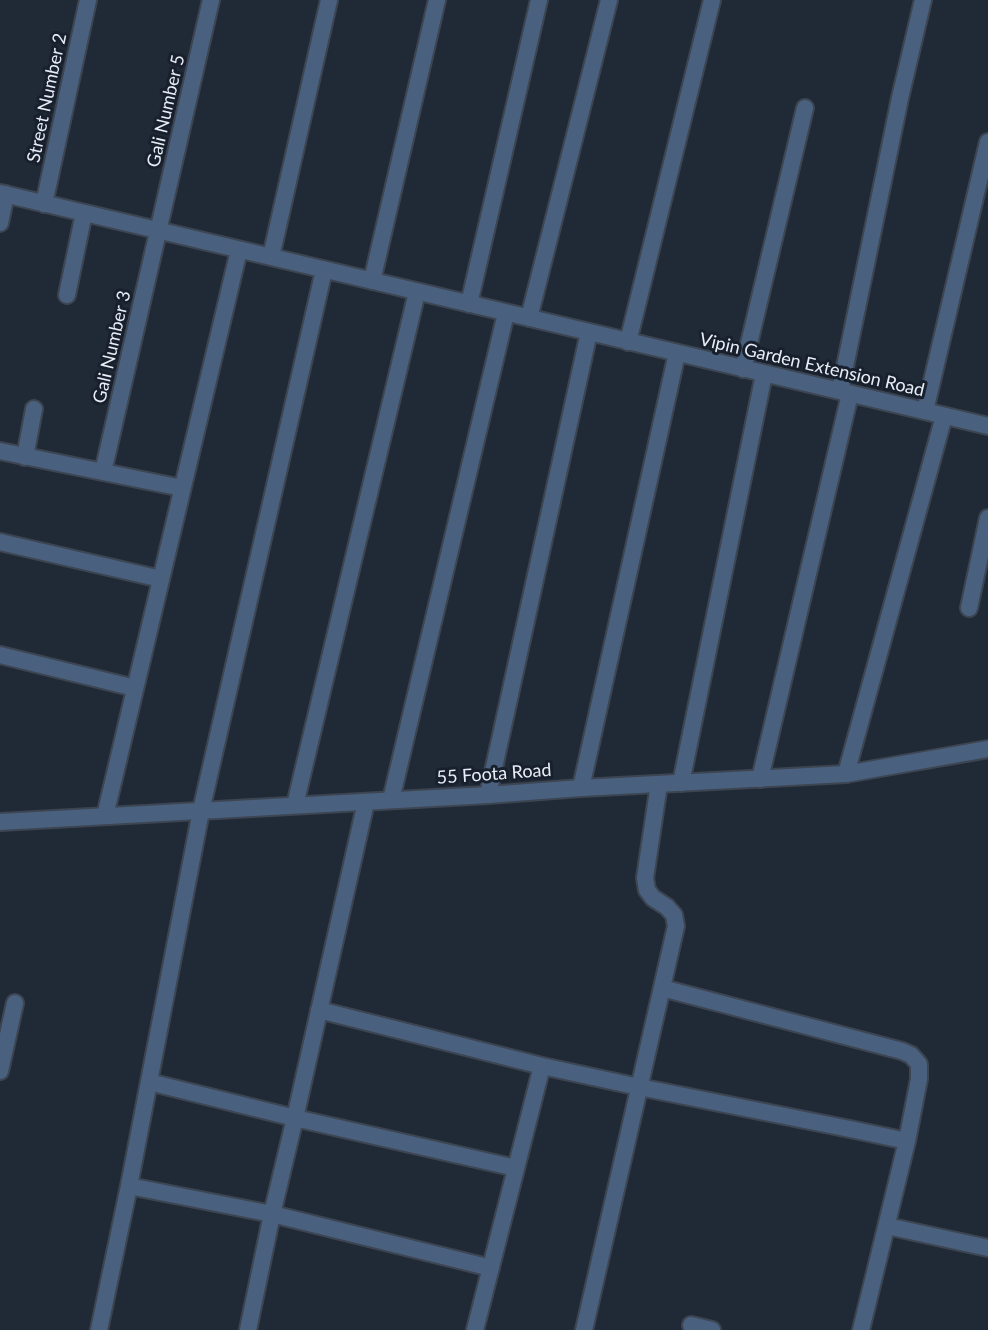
<!DOCTYPE html>
<html>
<head>
<meta charset="utf-8">
<style>
	body { margin:0 }
	canvas { display:block; background:#202936 }
</style>
</head>
<body>
<canvas width="988" height="1330"></canvas>
<script>
const context = document.querySelector('canvas').getContext('2d');
context.lineJoin = 'round';
function shape(rows) {
  const path = new Path2D();
  for (const r of rows) {
    path.moveTo(r[0], r[1]);
    for (let i = 2; i < r.length; i += 2) path.lineTo(r[i], r[i + 1]);
  }
  return path;
}
function strokePath(path, color, width, dash) {
  context.strokeStyle = color;
  context.lineWidth = width;
  context.lineCap = dash ? 'butt' : 'round';
  context.setLineDash(dash || []);
  context.stroke(path);
}
function label(font, color, halo, rows, align = 'center') {
  context.font = font + ' Lato,sans-serif';
  context.lineWidth = 6;
  context.setLineDash([]);
  context.textBaseline = 'middle';
  context.strokeStyle = halo;
  context.fillStyle = color;
  for (const [text, x, y, turn = 0] of rows) {
    context.save();
    context.translate(x, y);
    context.rotate((+turn || 0) * Math.PI / 180);
    context.textAlign = isNaN(turn) ? turn : align;
    if (halo) context.strokeText(text, 0, 0);
    context.fillText(text, 0, 0);
    context.restore();
  }
}
const minor = shape([
	[0,193,988,426],
	[44,204,88,0],
	[0,223,6,194],
	[271,257,329,0],
	[372,281,437,0],
	[67,295,84,213],
	[469,304,539,0],
	[529,318,609,0],
	[628,342,712,0],
	[743,369,805,108],
	[840,391,900,98,923,0],
	[925,411,988,142],
	[0,451,182,488],
	[25,457,34,409],
	[103,472,211,0],
	[0,542,161,579],
	[969,608,988,518],
	[0,655,135,688],
	[846,774,944,416],
	[760,779,850,394],
	[681,783,764,374],
	[581,788,677,353],
	[488,795,589,332],
	[391,800,506,313],
	[295,805,417,292],
	[105,816,239,250],
	[662,988,902,1051,911,1055,919,1064,919,1079,907,1141,861,1330],
	[319,1010,542,1066,639,1087,850,1129,907,1141],
	[0,1071,15,1003],
	[149,1082,295,1118,516,1168],
	[129,1186,272,1214,491,1268],
	[887,1226,988,1248],
	[691,1325,712,1330],
	[99,1330,129,1186,201,811,324,270],
	[248,1330,272,1214,295,1118,366,802],
	[475,1330,542,1066],
	[584,1330,676,926,674,915,667,907,653,898,647,890,645,878,659,784]
]);
const tertiary = shape([
	[0,822,488,795,581,788,846,774,988,749]
]);
const streetNames = [
	["Street Number 2",47,98,-78],
	["Gali Number 5",166,111,-77],
	["Gali Number 3",112,347,-77],
	["Vipin Garden Extension Road",812,365,13],
	["55 Foota Road",494,774,-4]
];
strokePath(minor, '#3c4551', 20);
strokePath(tertiary, '#3c4551', 20);
strokePath(minor, '#49617f', 16);
strokePath(tertiary, '#49617f', 16);
label('18px', '#e8eef7', '#17202c', streetNames);
</script>
</body>
</html>
